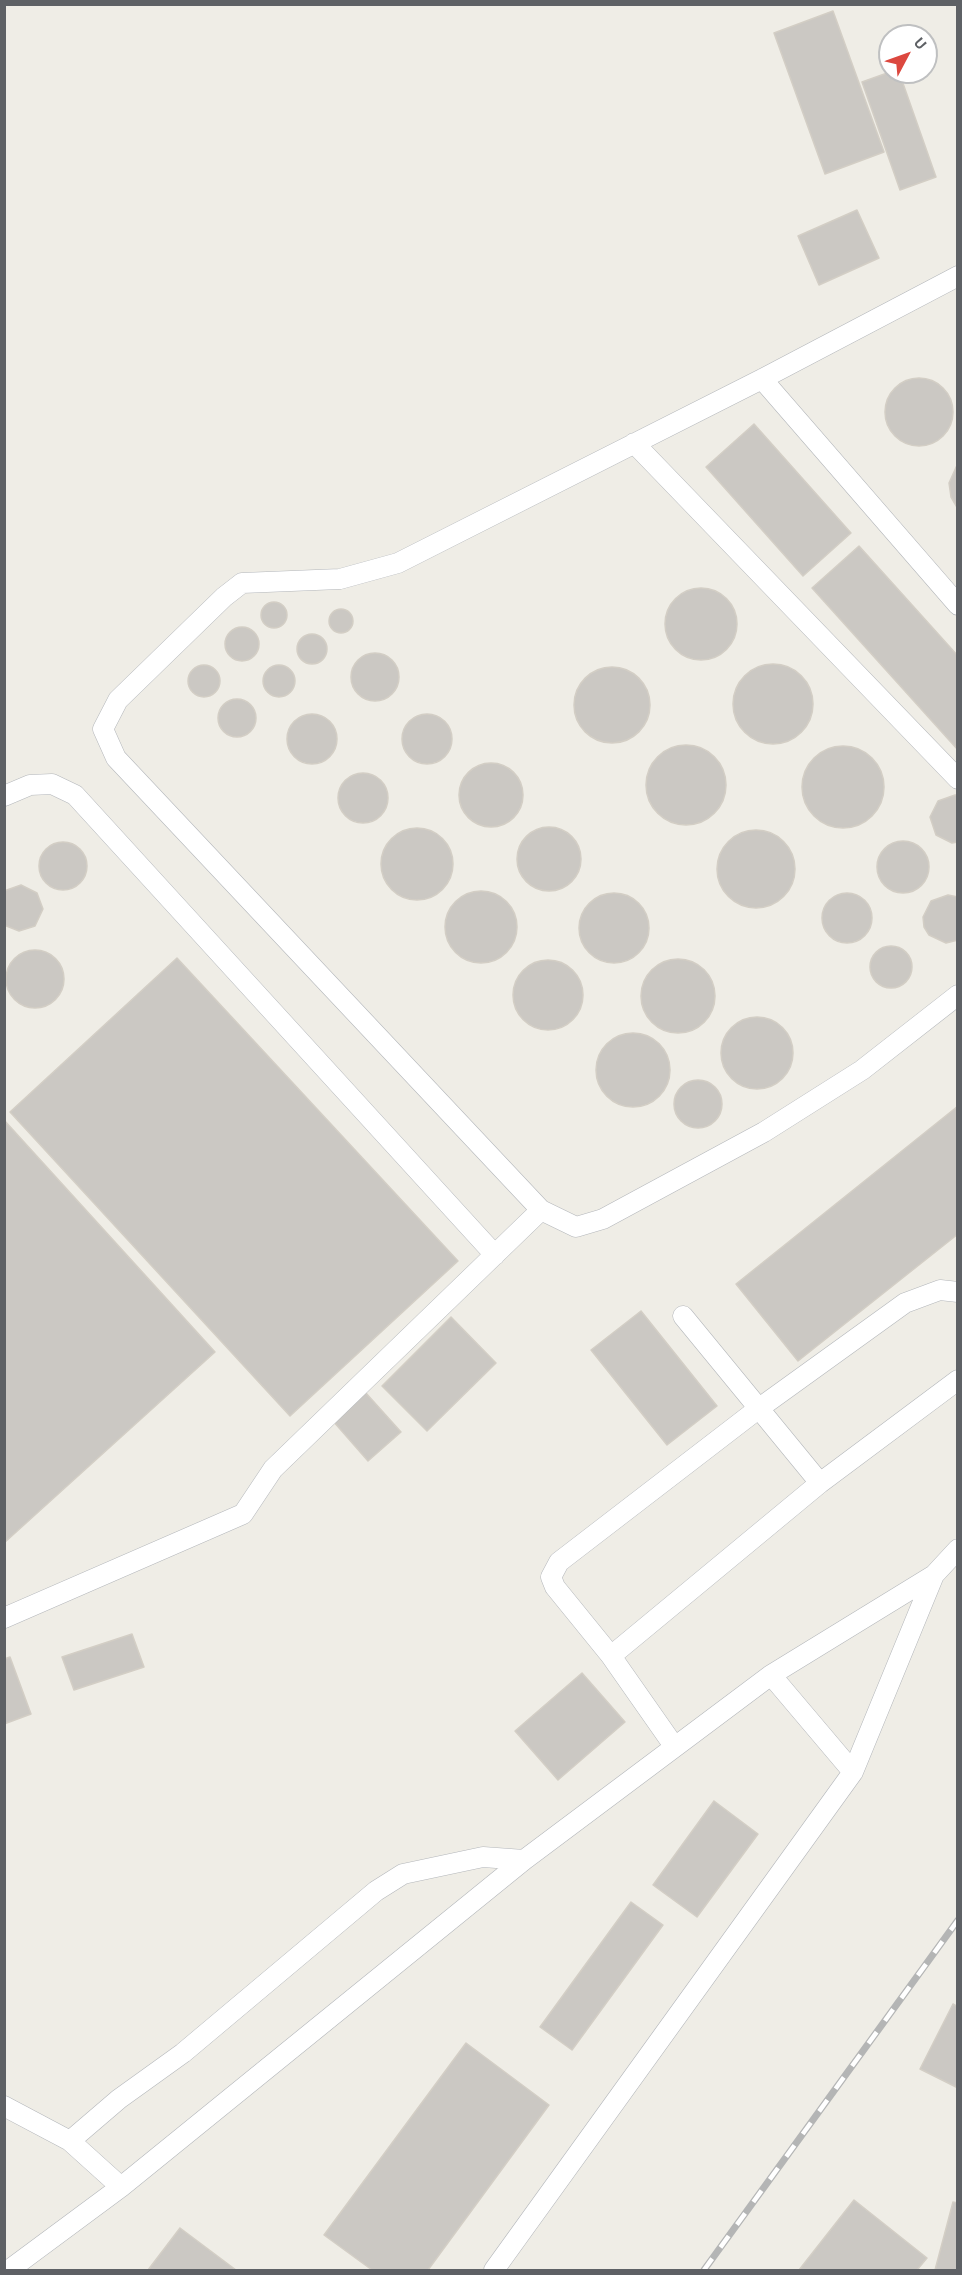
<!DOCTYPE html>
<html>
<head>
<meta charset="utf-8">
<style>
	body { margin:0 }
	#map { position:relative; width:962px; height:2275px; overflow:hidden; background:#efede6; font-family:"Alegreya Sans",sans-serif }
	canvas { display:block }
	.frame { position:absolute; inset:0; border:6px solid #5e6165; pointer-events:none }
	.north { position:absolute; left:878px; top:24px; width:60px; height:60px; box-sizing:border-box; background:#fff; border:2px solid #bfc0c1; border-radius:50%; rotate:49deg; font-size:16px; font-weight:700; line-height:24px; text-align:center; color:#5e6165 }
	.north::after { content:''; display:block; margin:auto; width:21px; height:27px; background:#dc483f; clip-path:polygon(50% 0,100% 100%,50% 72%,0 100%) }
</style>
</head>
<body>
<div id="map">
<canvas width="962" height="2275"></canvas>
<div class="frame"></div>
<div class="north">U</div>
</div>
<script>
const context = document.querySelector('canvas').getContext('2d');
context.lineJoin = 'round';
function fillPath(path, color) {
  context.fillStyle = color;
  context.fill(path, 'evenodd');
}
function shape(rows) {
  const path = new Path2D();
  for (const r of rows) {
    if (r.length === 3) {
      path.moveTo(r[0] + r[2], r[1]);
      path.arc(r[0], r[1], r[2], 0, 2 * Math.PI);
      continue;
    }
    path.moveTo(r[0], r[1]);
    for (let i = 2; i < r.length; i += 2) path.lineTo(r[i], r[i + 1]);
  }
  return path;
}
function strokePath(path, color, width, dash) {
  context.strokeStyle = color;
  context.lineWidth = width;
  context.lineCap = dash ? 'butt' : 'round';
  context.setLineDash(dash || []);
  context.stroke(path);
}
const building = shape([
	[833,11,884,152,825,174,774,33,833,11],
	[890,72,899,72,936,177,900,190,862,82,890,72],
	[857,210,879,258,819,285,798,236,857,210],
	[919,412,34],
	[754,424,851,533,803,576,706,467,754,424],
	[958,463,958,509,951,497,949,483,958,463],
	[859,546,958,656,958,750,812,588,859,546],
	[701,624,36],
	[274,615,13],
	[341,621,12],
	[242,644,17],
	[312,649,15],
	[375,677,24],
	[773,704,40],
	[204,681,16],
	[279,681,16],
	[612,705,38],
	[237,718,19],
	[427,739,25],
	[312,739,25],
	[686,785,40],
	[843,787,41],
	[491,795,32],
	[363,798,25],
	[955,795,958,795,958,842,952,843,936,835,930,817,938,801,955,795],
	[549,859,32],
	[417,864,36],
	[756,869,39],
	[903,867,26],
	[63,866,24],
	[21,885,37,893,43,909,35,926,19,931,4,925,4,891,21,885],
	[481,927,36],
	[847,918,25],
	[614,928,35],
	[948,895,958,897,958,940,946,943,929,935,924,927,923,917,931,901,948,895],
	[891,967,21],
	[35,979,29],
	[177,958,458,1261,290,1416,10,1112,177,958],
	[678,996,37],
	[548,995,35],
	[757,1053,36],
	[633,1070,37],
	[698,1104,24],
	[958,1106,958,1234,798,1361,736,1284,958,1106],
	[4,1120,215,1352,4,1543,4,1120],
	[641,1311,717,1406,667,1445,591,1350,641,1311],
	[451,1317,496,1363,427,1431,382,1386,451,1317],
	[365,1392,401,1432,368,1461,333,1421,365,1392],
	[132,1634,144,1667,74,1690,62,1657,132,1634],
	[10,1657,31,1714,4,1724,4,1659,10,1657],
	[582,1673,625,1722,558,1780,515,1731,582,1673],
	[714,1801,758,1834,697,1917,653,1885,714,1801],
	[631,1902,663,1925,572,2050,540,2027,631,1902],
	[953,2004,958,2007,958,2088,920,2069,953,2004],
	[466,2043,549,2105,428,2270,372,2270,324,2235,466,2043],
	[854,2200,927,2258,917,2270,799,2270,854,2200],
	[953,2202,958,2203,958,2270,935,2270,953,2202],
	[180,2228,236,2270,148,2270,180,2228]
]);
const service = shape([
	[958,276,762,379,398,563,340,579,242,583,224,597,118,700,103,729,116,758,541,1210,576,1227,603,1219,764,1132,862,1070,958,995],
	[762,379,958,605],
	[634,443,958,779],
	[4,796,30,785,52,784,75,795,495,1255],
	[683,1316,820,1483],
	[4,1618,243,1514,273,1469,541,1210],
	[611,1656,820,1483,958,1380],
	[771,1675,853,1772],
	[674,1746,611,1656,555,1587,551,1577,559,1562,758,1409,905,1303,940,1290,958,1292],
	[4,2106,70,2141,121,2187],
	[70,2141,119,2099,183,2053,376,1891,403,1874,483,1857,524,1860],
	[9,2270,121,2187,524,1860,771,1675,934,1575,958,1549],
	[494,2270,853,1772,934,1575]
]);
const rail = shape([
	[704,2270,958,1920]
]);
fillPath(building, '#cbc8c3');
strokePath(building, '#d3cec5', 1.5);
strokePath(service, '#b3b6ba', 21);
strokePath(service, '#fff', 20);
strokePath(rail, '#b4b5b5', 7);
strokePath(rail, '#fff', 4.5, [14]);
</script>
</body>
</html>
